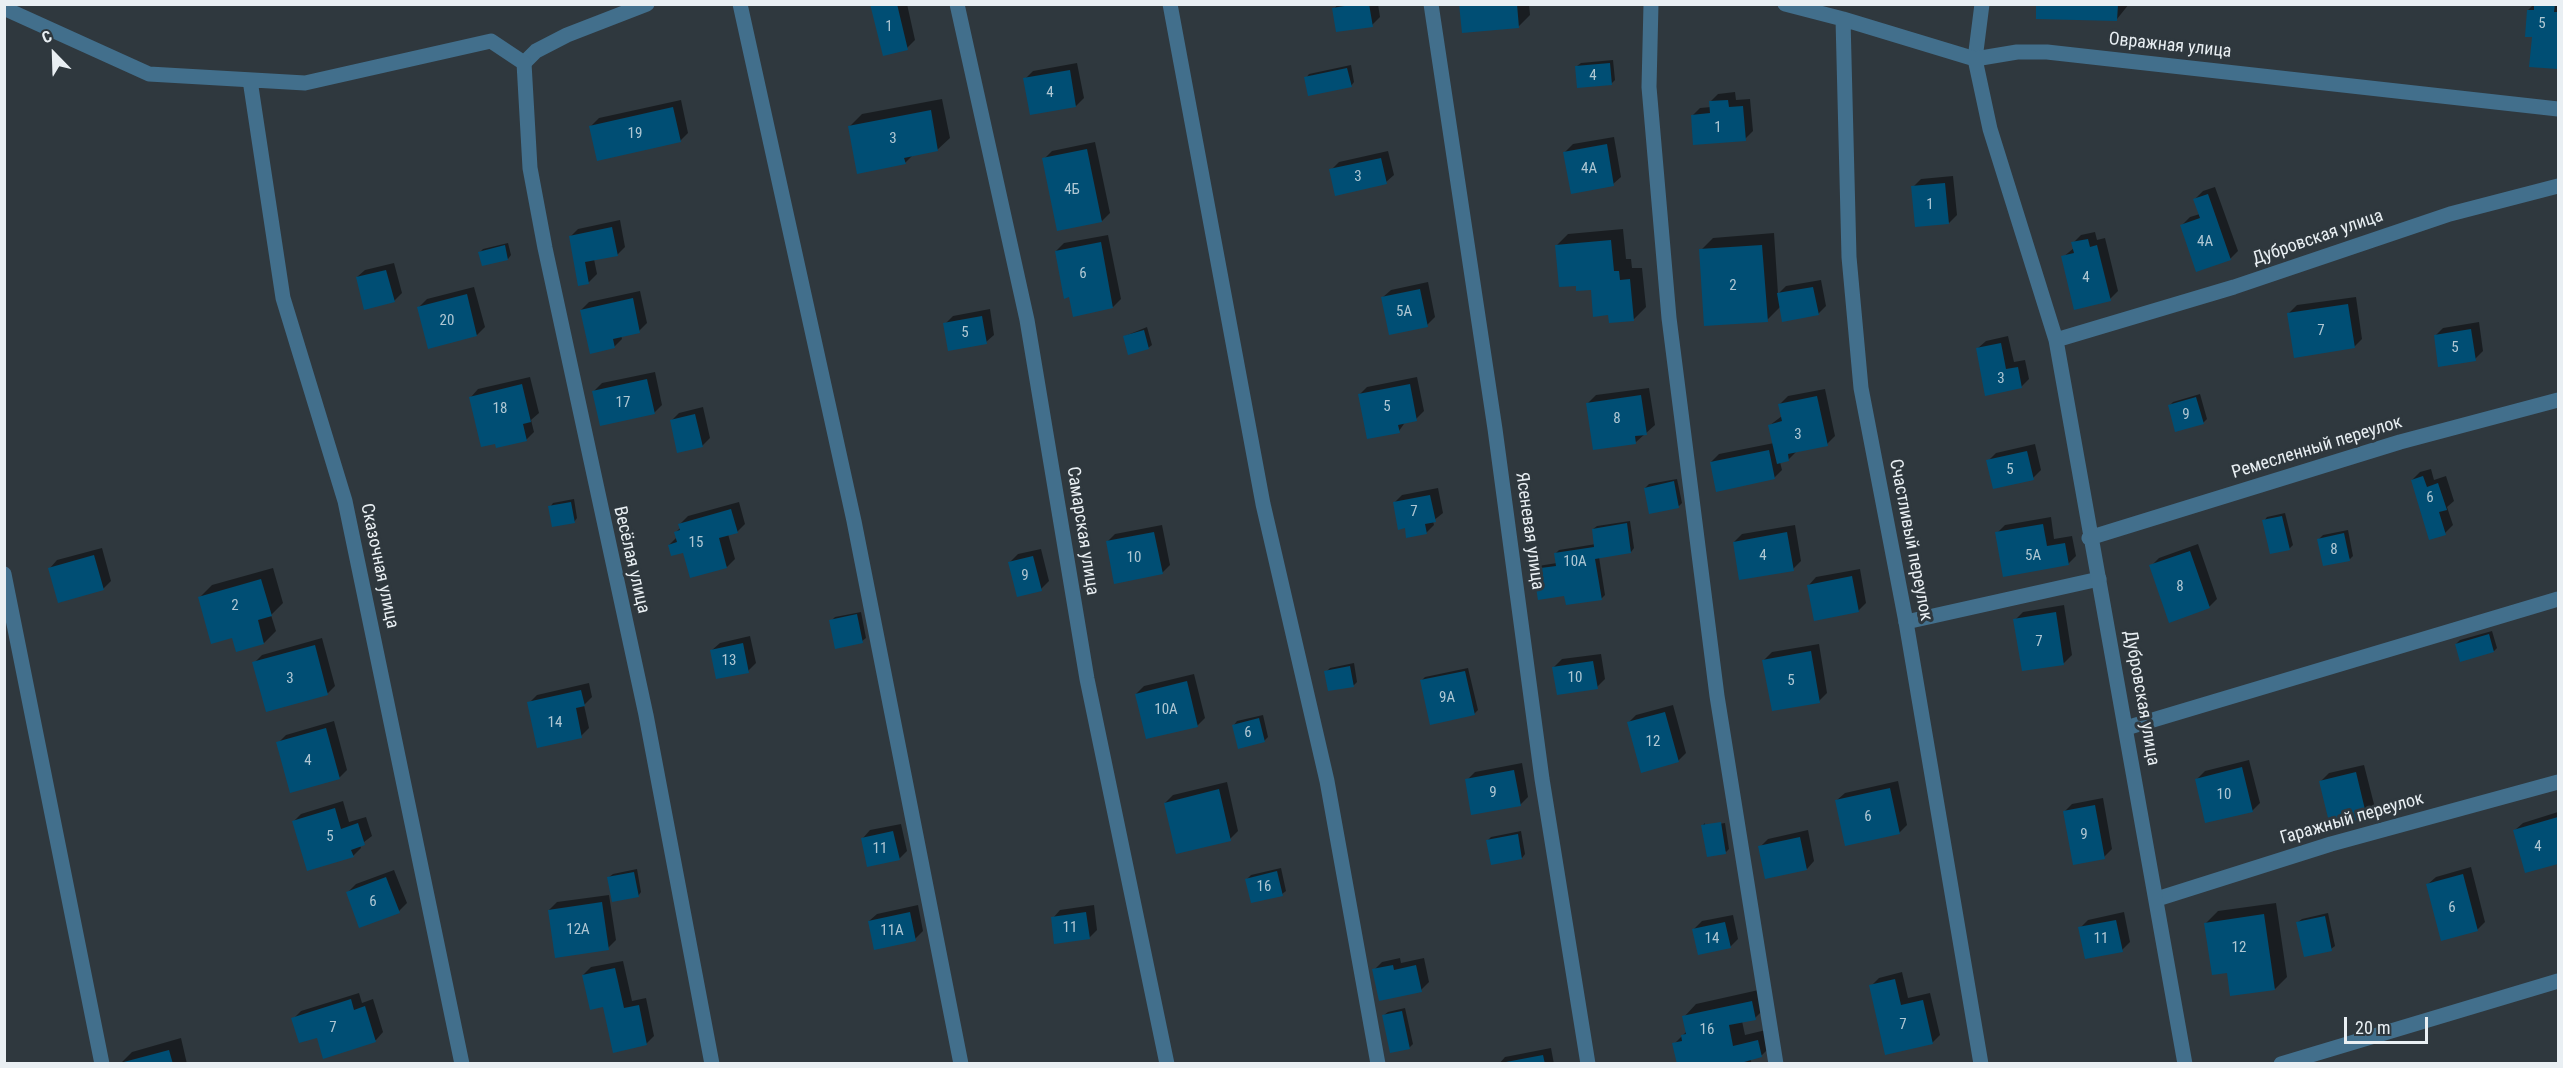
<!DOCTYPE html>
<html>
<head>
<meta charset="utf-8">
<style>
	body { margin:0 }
	#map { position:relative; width:2563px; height:1068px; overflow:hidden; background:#2f383e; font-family:"Roboto Condensed",sans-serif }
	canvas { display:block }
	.frame { position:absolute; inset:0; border:6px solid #e9eff3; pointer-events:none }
	.north { position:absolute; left:24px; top:24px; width:60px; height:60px; -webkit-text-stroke:4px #2f383e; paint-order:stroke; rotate:337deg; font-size:16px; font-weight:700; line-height:24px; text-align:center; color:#e9eff3 }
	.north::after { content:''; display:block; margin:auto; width:21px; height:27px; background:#e9eff3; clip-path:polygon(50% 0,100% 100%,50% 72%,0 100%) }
	.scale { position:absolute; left:2344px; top:1017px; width:84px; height:27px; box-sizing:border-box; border:3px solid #e9eff3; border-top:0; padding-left:8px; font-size:18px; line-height:21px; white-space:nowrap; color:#e9eff3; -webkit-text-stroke:4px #2f383e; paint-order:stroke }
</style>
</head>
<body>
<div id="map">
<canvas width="2563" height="1068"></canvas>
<div class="frame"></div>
<div class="north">С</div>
<div class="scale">20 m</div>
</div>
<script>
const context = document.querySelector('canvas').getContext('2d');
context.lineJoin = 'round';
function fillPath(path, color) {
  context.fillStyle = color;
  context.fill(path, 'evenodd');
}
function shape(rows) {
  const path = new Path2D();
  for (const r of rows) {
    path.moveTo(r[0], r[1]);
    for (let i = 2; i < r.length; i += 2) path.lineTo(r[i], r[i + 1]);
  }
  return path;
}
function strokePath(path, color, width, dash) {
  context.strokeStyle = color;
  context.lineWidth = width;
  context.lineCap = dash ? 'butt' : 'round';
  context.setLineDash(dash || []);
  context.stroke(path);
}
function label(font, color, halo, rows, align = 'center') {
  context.font = font + ' "Roboto Condensed",sans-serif';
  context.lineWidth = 6;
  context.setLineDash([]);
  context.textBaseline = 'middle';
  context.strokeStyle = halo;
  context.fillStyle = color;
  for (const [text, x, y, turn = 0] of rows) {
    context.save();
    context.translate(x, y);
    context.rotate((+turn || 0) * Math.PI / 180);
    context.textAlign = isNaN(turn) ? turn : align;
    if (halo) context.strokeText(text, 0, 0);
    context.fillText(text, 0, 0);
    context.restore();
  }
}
const shadow = shape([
	[872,4,907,4,915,40,907,48],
	[1338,4,1378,4,1380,17,1372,25,1334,9],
	[1461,4,1529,4,1530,15,1518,27],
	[2037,4,2129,4,2117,19],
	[2534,4,2558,4,2558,67,2531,65,2533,36,2528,10],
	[1613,60,1615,80,1611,84,1577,66,1581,63],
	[1077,63,1084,98,1076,106,1025,79,1033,71],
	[1351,65,1354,82,1351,86,1306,78,1309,74],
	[1735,92,1736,100,1750,99,1753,131,1745,139,1692,116,1700,108,1711,107,1710,102,1718,94],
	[942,99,950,138,937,150,913,155,905,163,850,126,862,114],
	[681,100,688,133,680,141,591,126,599,118],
	[1614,137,1621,177,1613,184,1565,152,1573,144],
	[1095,142,1110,213,1102,221,1044,159,1052,151],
	[1388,151,1394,175,1386,182,1331,170,1339,162],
	[1953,176,1957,215,1949,223,1913,187,1921,179],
	[2215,187,2238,251,2230,259,2182,225,2190,217,2200,214,2195,199,2203,191],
	[620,220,625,247,617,255,594,259,597,274,589,282,580,284,570,237,578,229],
	[1623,229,1626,259,1631,259,1632,268,1642,268,1646,307,1634,319,1609,314,1592,289,1577,284,1556,246,1568,234],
	[2095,232,2097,240,2105,238,2118,291,2110,299,2063,257,2074,248,2073,243,2081,235],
	[1774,233,1778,294,1786,286,1821,280,1826,306,1818,314,1781,306,1767,320,1701,250,1713,238],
	[1108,235,1121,299,1113,307,1071,296,1056,251,1064,243],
	[508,243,511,255,508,259,480,252,483,249],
	[394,263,402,293,394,301,357,277,365,270],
	[1428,282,1435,317,1427,325,1383,297,1391,290],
	[474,287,485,327,477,335,429,347,419,307,427,299],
	[640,291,647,323,639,331,621,335,622,339,614,347,581,310,589,302],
	[2356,297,2362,339,2354,347,2289,313,2297,305],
	[990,309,994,335,986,342,945,324,953,316],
	[2479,322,2483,351,2475,359,2435,336,2443,328],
	[1147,327,1152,345,1148,348,1125,336],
	[2008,336,2014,362,2025,360,2029,379,2021,387,1978,348,1986,341],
	[655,372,662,405,654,413,594,391,602,383],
	[530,377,539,413,531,420,534,432,526,440,471,397,478,389],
	[1417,377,1424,411,1416,419,1406,421,1399,431,1359,395,1367,387],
	[1649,388,1655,425,1636,442,1588,403,1596,395],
	[1825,389,1835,436,1827,444,1796,452,1788,460,1780,462,1782,470,1774,478,1711,462,1719,454,1774,443,1770,425,1782,416,1780,404,1788,396],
	[2200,394,2207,419,2203,423,2169,406,2173,402],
	[703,407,710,438,702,446,671,421,679,413],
	[2035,444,2041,470,2033,478,1988,461,1996,453],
	[2431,469,2434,480,2446,476,2454,501,2447,507,2453,525,2445,533,2412,480,2420,472],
	[1677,479,1682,503,1679,506,1645,488,1649,484],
	[1438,488,1443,513,1433,521,1434,525,1426,533,1406,527,1394,503,1402,495],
	[574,499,577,518,574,522,550,507,553,503],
	[739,502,745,524,737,532,728,534,735,559,727,567,669,545,677,537,676,532,681,527,680,524,688,516],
	[2285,513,2293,545,2289,549,2264,521,2267,517],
	[2051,517,2054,539,2072,536,2076,556,2068,564,1997,533,2005,525],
	[1630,521,1634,548,1631,552,1599,557,1605,595,1601,599,1566,594,1534,570,1538,566,1557,563,1555,554,1559,550,1596,544,1593,529,1597,526],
	[1162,525,1170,565,1162,573,1107,542,1115,534],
	[1795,525,1801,561,1793,569,1734,542,1742,534],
	[2348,530,2353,556,2350,559,2319,539,2323,535],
	[2198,544,2217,599,2209,607,2151,566,2159,558],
	[102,548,111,581,103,589,50,568,57,560],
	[1041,549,1049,581,1041,589,1010,562,1018,554],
	[273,568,283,603,271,615,276,631,264,643,233,636,200,597,212,585],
	[1860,569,1866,603,1858,611,1809,585,1816,577],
	[2064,605,2072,655,2064,663,2023,670,2015,620,2023,612],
	[861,612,866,638,862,641,831,621,835,617],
	[2492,631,2497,648,2494,651,2456,644,2460,640],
	[750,636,756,663,748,671,712,650,720,643],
	[322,638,335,686,328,693,254,663,262,655],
	[1819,644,1827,693,1819,701,1764,660,1772,652],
	[1601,654,1605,679,1597,687,1554,667,1562,659],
	[1354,663,1357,682,1354,685,1329,690,1326,672,1330,668],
	[1468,668,1478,710,1474,714,1421,681,1425,677],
	[1194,674,1205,718,1197,726,1136,694,1144,686],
	[589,683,592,697,584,705,589,728,581,736,529,703,537,695],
	[1673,705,1686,753,1678,761,1628,723,1636,715],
	[1263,715,1268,737,1264,741,1234,725,1237,721],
	[334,721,347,770,339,778,278,743,286,735],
	[2249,760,2260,803,2252,811,2197,779,2205,771],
	[1522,763,1528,797,1520,805,1467,780,1475,772],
	[2364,765,2375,808,2367,816,2331,825,2321,781,2329,773],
	[1898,781,1907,825,1899,833,1837,800,1845,793],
	[1227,782,1238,831,1230,839,1165,803,1173,795],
	[2103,798,2112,849,2104,857,2064,812,2072,804],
	[343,801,349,822,366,817,372,836,360,845,361,848,353,856,293,822,301,814],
	[2558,812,2558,862,2526,872,2515,830,2523,823],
	[1705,823,1705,826,1725,823,1729,849,1726,852,1703,825],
	[901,824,907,851,899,859,863,838,870,830],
	[1808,830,1814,861,1807,869,1760,847,1768,839],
	[1521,831,1525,854,1522,858,1488,840,1491,837],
	[2471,867,2485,922,2477,930,2428,884,2436,877],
	[1281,868,1286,891,1282,894,1247,879,1251,875],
	[637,869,641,892,638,896,609,877,613,874],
	[394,870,407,903,399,911,348,892,356,884],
	[609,895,616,940,608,948,549,910,557,902],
	[2276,903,2287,977,2275,989,2228,971,2206,923,2218,911],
	[918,905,923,931,915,939,869,921,877,914],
	[1094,905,1097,930,1089,938,1053,918,1060,910],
	[2124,912,2130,942,2122,950,2080,928,2088,920],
	[2328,913,2335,946,2331,949,2298,922,2302,919],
	[1733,915,1738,939,1730,947,1694,929,1702,921],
	[1400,958,1401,963,1424,958,1429,982,1421,990,1374,970,1382,962],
	[623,961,632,1001,646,998,654,1036,646,1044,604,1005,583,975,591,967],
	[1902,972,1908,998,1930,993,1940,1035,1932,1043,1871,986,1879,978],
	[1763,989,1767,1006,1755,1018,1742,1021,1745,1035,1770,1029,1774,1043,1762,1055,1750,1058,1752,1064,1678,1064,1674,1044,1687,1031,1684,1017,1696,1004],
	[359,993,362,1003,373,999,383,1032,376,1040,318,1036,293,1019,301,1011],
	[1405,1008,1413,1044,1409,1048,1384,1015,1388,1012],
	[181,1038,187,1064,120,1064,132,1052],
	[1551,1048,1554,1064,1499,1064,1505,1057]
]);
const building = shape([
	[870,4,897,4,908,50,883,56],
	[1357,4,1369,4,1373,27,1336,32,1332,8],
	[1459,4,1517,4,1519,28,1462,33],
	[2036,4,2118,4,2117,21,2036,19],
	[2534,4,2555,4,2554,12,2558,12,2558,69,2529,67,2532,37,2525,37,2527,10,2534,10],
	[1610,63,1612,85,1577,88,1575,66],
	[1347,68,1352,87,1308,96,1304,77],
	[1070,70,1076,107,1030,115,1023,78],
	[1728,100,1729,107,1743,106,1746,141,1693,145,1691,115,1710,113,1709,101],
	[673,107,681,142,597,161,589,126],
	[931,110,938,151,904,158,906,164,857,174,848,126],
	[1607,144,1614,186,1571,194,1563,152],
	[1087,149,1102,222,1057,231,1042,158],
	[1381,158,1387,184,1335,196,1329,169],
	[1945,183,1949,224,1915,227,1911,186],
	[2208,194,2231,260,2196,272,2180,225,2200,218,2193,199],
	[612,227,618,256,585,262,589,284,578,286,569,236],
	[2088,239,2090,247,2097,245,2111,301,2074,310,2061,256,2074,253,2071,242],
	[1611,240,1614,271,1619,271,1620,280,1630,279,1634,321,1609,323,1608,315,1593,317,1591,290,1576,291,1576,286,1559,287,1555,245],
	[1101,242,1113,308,1073,317,1069,297,1064,299,1055,251],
	[505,245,508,260,482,266,478,252],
	[1762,245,1768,322,1704,326,1699,249],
	[386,270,395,302,364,310,356,277],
	[1813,287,1819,315,1782,322,1777,293],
	[1420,289,1428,327,1389,335,1381,297],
	[467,294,477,336,428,349,417,307],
	[633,298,640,333,613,339,615,348,590,354,580,310],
	[2348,304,2355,348,2294,358,2287,313],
	[982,316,987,344,948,351,943,323],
	[2471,329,2476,361,2438,367,2434,335],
	[1144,330,1149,349,1128,355,1123,336],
	[2001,343,2006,369,2018,367,2022,388,1985,396,1976,348],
	[647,379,655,414,600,426,592,391],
	[522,384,531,422,523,424,527,441,496,448,495,444,481,447,469,397],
	[1410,384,1417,421,1398,425,1400,433,1367,439,1358,394],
	[1641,395,1647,435,1635,436,1636,444,1593,450,1586,403],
	[1817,396,1828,446,1788,454,1789,461,1777,464,1768,425,1782,421,1778,404],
	[2196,397,2204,424,2175,432,2168,405],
	[695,414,703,447,677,453,670,420],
	[1769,450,1775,479,1716,492,1710,462],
	[2027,451,2034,480,1993,489,1986,460],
	[2423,476,2427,487,2438,483,2447,510,2439,512,2446,535,2429,540,2411,480],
	[1674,481,1679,508,1649,514,1644,488],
	[1430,495,1436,522,1425,524,1427,534,1406,538,1405,528,1398,530,1393,502],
	[571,502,575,523,552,527,548,506],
	[731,509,738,533,719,538,727,568,690,578,683,553,671,556,668,545,677,542,674,532,680,530,678,524],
	[2282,516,2290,550,2270,554,2262,520],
	[1627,523,1631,553,1595,559,1602,600,1566,605,1564,596,1538,600,1533,569,1556,566,1554,553,1594,547,1592,529],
	[2043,524,2047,546,2065,543,2069,565,2003,577,1995,532],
	[1154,532,1163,574,1114,584,1106,541],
	[1787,532,1794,571,1739,580,1733,542],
	[2344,533,2350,561,2323,566,2317,539],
	[2190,551,2210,608,2169,623,2149,565],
	[94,555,104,590,58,603,48,568],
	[1033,556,1042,591,1017,597,1008,562],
	[1852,576,1859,612,1814,621,1807,585],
	[261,579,272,616,258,620,264,644,236,652,232,638,211,644,198,597],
	[2056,612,2064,665,2022,671,2013,619],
	[857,614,863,643,835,649,829,620],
	[2489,634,2494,652,2460,662,2455,644],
	[743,643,749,673,716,679,710,650],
	[315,645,328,695,266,712,252,662],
	[1811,651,1820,703,1772,711,1762,660],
	[1593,661,1598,689,1557,695,1552,667],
	[1350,666,1354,687,1328,691,1324,671],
	[1465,671,1475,715,1430,725,1420,680],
	[1187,681,1198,727,1146,739,1135,694],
	[581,690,585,706,576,708,582,738,537,748,527,702],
	[1665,712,1679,762,1641,773,1627,722],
	[1259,718,1265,742,1238,749,1232,725],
	[326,728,340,779,290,793,276,742],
	[2242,767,2253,812,2205,823,2195,779],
	[1514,770,1521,806,1471,815,1465,779],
	[2356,772,2367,818,2330,826,2319,781],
	[1890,788,1900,834,1845,846,1835,800],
	[1219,789,1231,841,1176,854,1164,803],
	[2095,805,2105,859,2073,865,2063,811],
	[335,808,341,829,358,823,365,845,351,850,354,857,307,871,292,821],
	[2558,817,2558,864,2525,873,2513,830],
	[1721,822,1726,854,1707,857,1701,825],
	[893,831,900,860,867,867,861,838],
	[1518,834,1522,859,1491,865,1486,840],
	[1800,837,1807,870,1765,879,1758,846],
	[1277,871,1283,896,1251,903,1245,879],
	[634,872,639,897,612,902,607,877],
	[2463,874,2478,931,2441,941,2426,884],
	[386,877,400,913,359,928,346,892],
	[602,902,609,950,555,958,548,910],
	[910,912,916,941,874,950,868,921],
	[1086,912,1090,939,1054,944,1051,917],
	[2264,914,2275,990,2230,996,2227,973,2212,975,2204,923],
	[2325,916,2332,951,2304,957,2296,922],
	[2116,920,2123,952,2085,959,2078,927],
	[1725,922,1731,948,1698,955,1692,929],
	[1393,965,1394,970,1416,965,1422,992,1379,1001,1372,969],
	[615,968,624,1008,639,1005,647,1045,613,1053,603,1007,590,1010,582,975],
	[1895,979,1901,1005,1923,1000,1933,1044,1885,1055,1869,985],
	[351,999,354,1010,365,1006,376,1042,323,1059,317,1038,299,1043,291,1018],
	[1752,1001,1756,1020,1729,1025,1733,1046,1758,1040,1762,1057,1737,1064,1677,1064,1672,1043,1682,1041,1681,1035,1686,1034,1682,1016],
	[1402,1011,1410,1049,1390,1053,1382,1015],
	[169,1050,173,1064,120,1064,120,1063],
	[1543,1055,1545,1064,1506,1064,1506,1062]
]);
const lane = shape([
	[740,4,854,521,961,1064],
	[1170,4,1263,504,1327,781,1378,1064],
	[1651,4,1649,87,1669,318,1717,696,1776,1064],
	[1975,59,1982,4],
	[524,63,536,51,567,35,647,4],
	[1906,622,2099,579],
	[2126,728,2558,599],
	[2157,899,2331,844,2558,782],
	[2281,1064,2558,981]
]);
const street = shape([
	[957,4,1027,320,1087,679,1167,1064],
	[1431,4,1495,429,1542,779,1588,1064],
	[1785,4,1843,19,1975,59,2017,52,2047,52,2558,109],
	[4,5,10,11,149,74,305,83,491,41,524,63,530,168,545,248,646,715,712,1064],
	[1843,19,1849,257,1861,388,1906,622,1981,1064],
	[1975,59,1990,129,2056,340,2185,1064],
	[250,80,283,298,345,501,462,1064],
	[2056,340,2234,287,2450,214,2558,186],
	[2089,538,2400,442,2558,400],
	[4,574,102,1064]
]);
const numberNames = [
	["5",2542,24],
	["1",889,27],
	["4",1593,76],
	["4",1050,93],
	["1",1718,128],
	["19",635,134],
	["3",893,139],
	["4А",1589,169],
	["3",1358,177],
	["4Б",1072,190],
	["1",1930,205],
	["4А",2205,242],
	["6",1083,274],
	["4",2086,278],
	["2",1733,286],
	["5А",1404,312],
	["20",447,321],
	["7",2321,331],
	["5",965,333],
	["5",2455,348],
	["3",2001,379],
	["17",623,403],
	["5",1387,407],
	["18",500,409],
	["9",2186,415],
	["8",1617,419],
	["3",1798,435],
	["5",2010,470],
	["6",2430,498],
	["7",1414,512],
	["15",696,543],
	["8",2334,550],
	["4",1763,556],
	["5А",2033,556],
	["10",1134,558],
	["10А",1575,562],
	["9",1025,576],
	["8",2180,587],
	["2",235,606],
	["7",2039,642],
	["13",729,661],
	["10",1575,678],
	["3",290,679],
	["5",1791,681],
	["9А",1447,698],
	["10А",1166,710],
	["14",555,723],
	["6",1248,733],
	["12",1653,742],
	["4",308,761],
	["9",1493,793],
	["10",2224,795],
	["6",1868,817],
	["9",2084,835],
	["5",330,837],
	["4",2538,847],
	["11",880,849],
	["16",1264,887],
	["6",373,902],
	["6",2452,908],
	["11",1070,928],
	["12А",578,930],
	["11А",892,931],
	["14",1712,939],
	["11",2101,939],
	["12",2239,948],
	["7",1903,1025],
	["7",333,1028],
	["16",1707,1030]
];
const streetNames = [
	["Овражная улица",2170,46,6],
	["Дубровская улица",2318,238,-19],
	["Ремесленный переулок",2317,448,-17],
	["Самарская улица",1082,531,81],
	["Ясеневая улица",1529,531,82],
	["Счастливый переулок",1910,540,79],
	["Весёлая улица",631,560,77],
	["Сказочная улица",379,566,78],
	["Дубровская улица",2141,698,80],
	["Гаражный переулок",2352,819,-16]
];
fillPath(shadow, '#0007');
fillPath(building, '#004e74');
strokePath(lane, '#426f8c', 15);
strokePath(street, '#426f8c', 15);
label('15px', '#afc7d3', null, numberNames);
label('18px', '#e9eff3', '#2f383e', streetNames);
</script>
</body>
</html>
